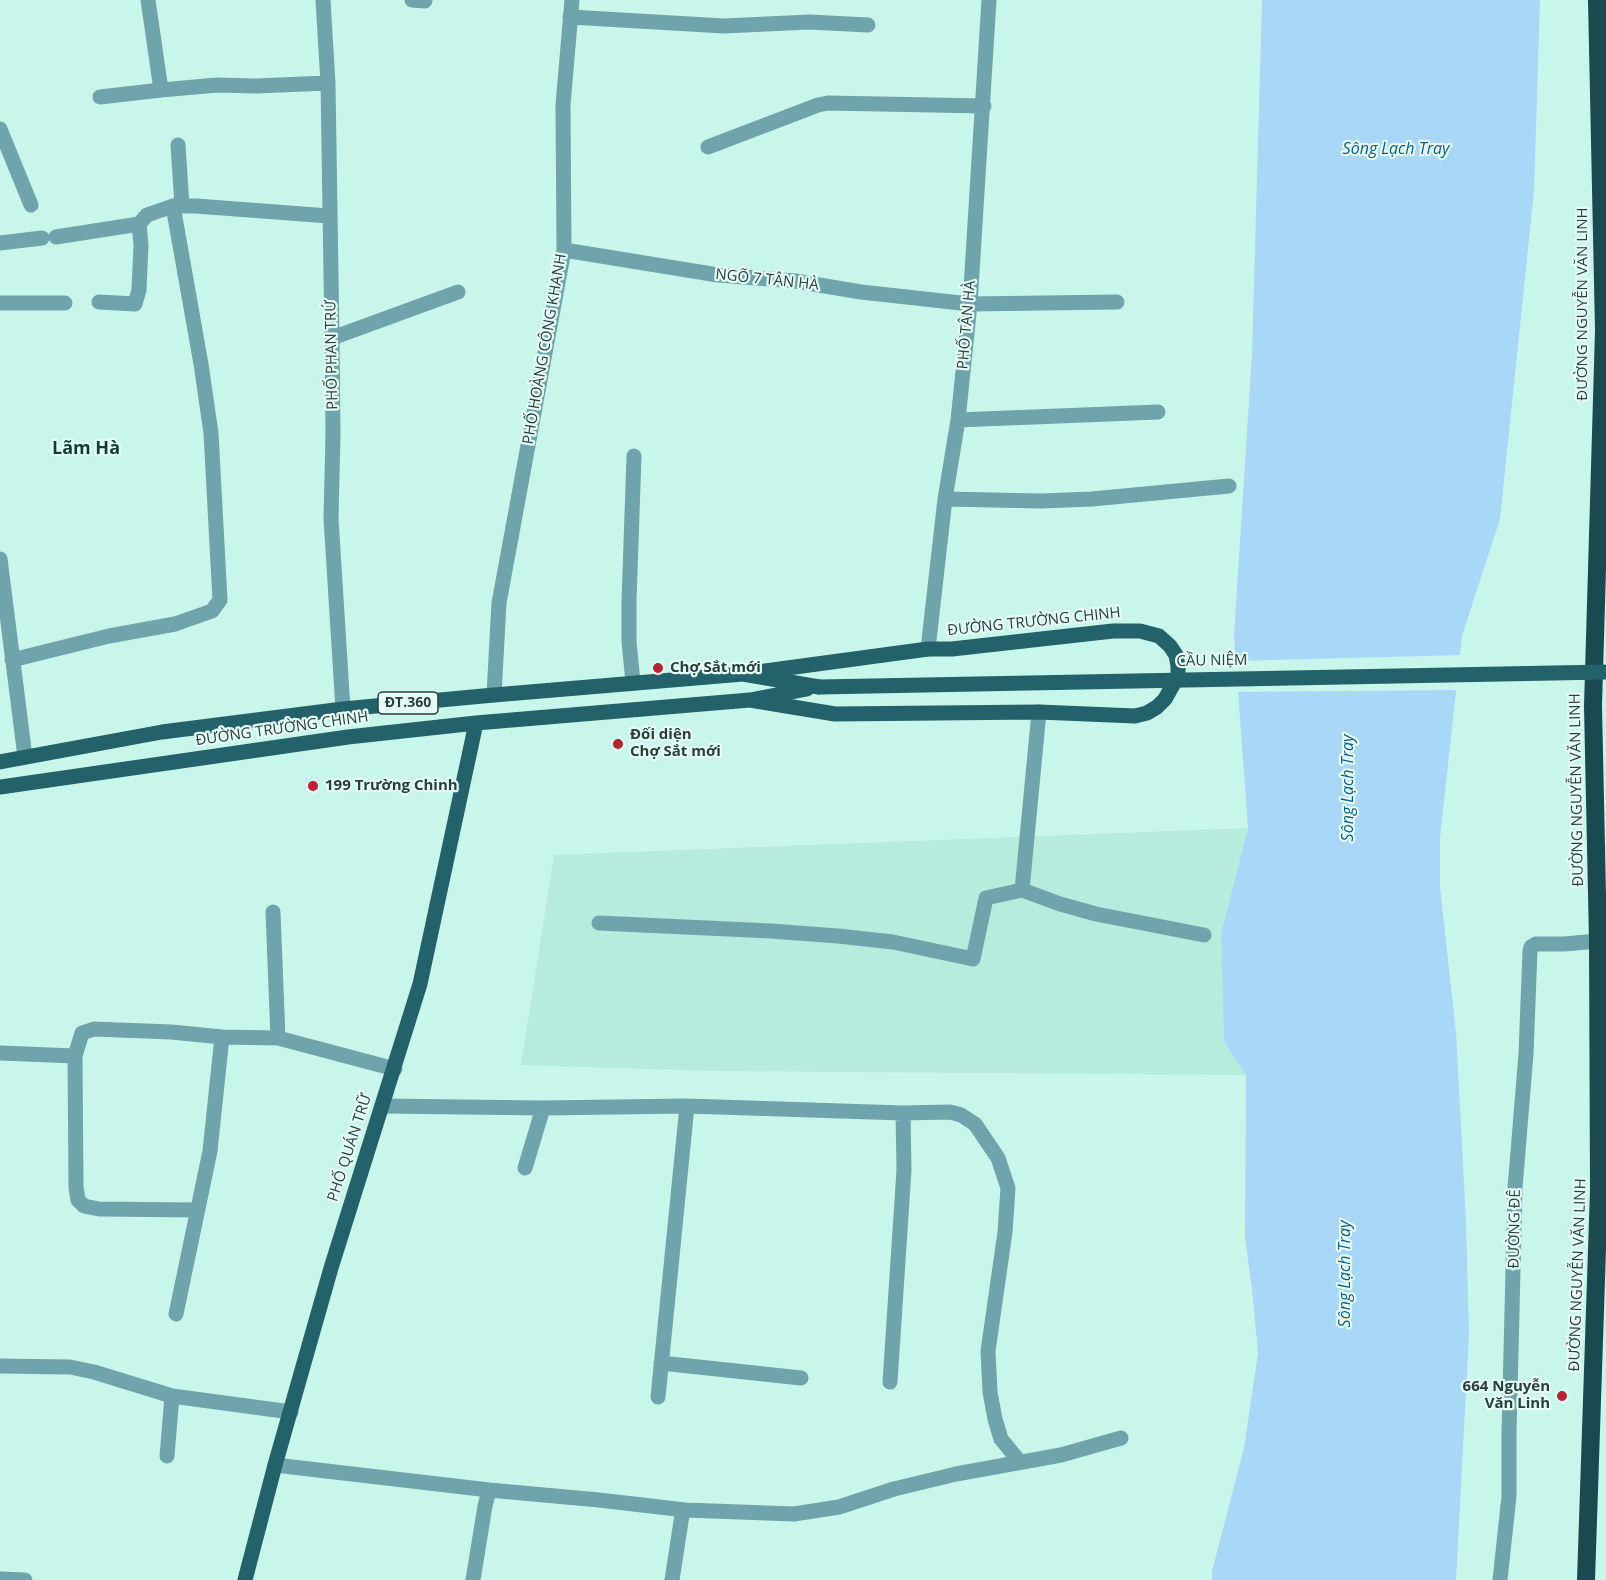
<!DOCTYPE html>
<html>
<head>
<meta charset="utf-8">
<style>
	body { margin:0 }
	canvas { display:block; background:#c9f6ea }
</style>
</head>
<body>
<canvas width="1606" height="1580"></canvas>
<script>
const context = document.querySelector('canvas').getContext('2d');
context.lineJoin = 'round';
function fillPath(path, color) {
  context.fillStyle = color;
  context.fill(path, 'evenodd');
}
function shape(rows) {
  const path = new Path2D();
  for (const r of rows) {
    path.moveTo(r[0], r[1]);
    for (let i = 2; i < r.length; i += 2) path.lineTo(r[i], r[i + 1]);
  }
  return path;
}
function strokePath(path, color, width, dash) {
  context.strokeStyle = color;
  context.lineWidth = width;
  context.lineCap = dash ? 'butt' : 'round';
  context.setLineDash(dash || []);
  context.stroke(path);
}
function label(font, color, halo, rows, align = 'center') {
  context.font = font + ' "Open Sans",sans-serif';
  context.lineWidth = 4.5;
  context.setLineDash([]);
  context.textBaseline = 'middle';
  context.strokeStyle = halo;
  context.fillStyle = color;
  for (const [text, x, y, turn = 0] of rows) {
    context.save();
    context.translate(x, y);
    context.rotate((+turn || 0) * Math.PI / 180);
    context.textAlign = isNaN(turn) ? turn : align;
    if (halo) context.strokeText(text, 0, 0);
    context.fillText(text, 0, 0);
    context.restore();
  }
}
const built = shape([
	[1248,828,1221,933,1224,1041,1246,1075,711,1071,521,1065,554,855]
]);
const water = shape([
	[1262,0,1540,0,1534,191,1500,519,1462,636,1440,838,1440,887,1456,1033,1461,1125,1466,1222,1469,1334,1456,1580,1212,1580,1212,1571,1244,1448,1258,1353,1252,1289,1245,1238,1246,1075,1224,1041,1221,933,1248,828,1234,635,1252,354]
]);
const pier = shape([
	[1463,655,1459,690,1235,692,1233,661]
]);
const minor = shape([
	[323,0,328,83,332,338,333,433,331,519,343,709],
	[412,0,425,1],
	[570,17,724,26,809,22,868,25],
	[161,90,217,85,256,86,328,83],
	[100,97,161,90,148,0],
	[0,129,31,205],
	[178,145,182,206],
	[708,147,818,105,828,103,984,106],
	[56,237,139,224,147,215,173,206,196,206,329,216],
	[0,243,42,238],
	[564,250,718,275,795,281,861,292,970,304,1117,302],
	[99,302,135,304,139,290,141,245,139,224],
	[0,303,65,303],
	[332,338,458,292],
	[958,420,1158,412],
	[945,499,1041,501,1092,499,1229,486],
	[0,559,25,757],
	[928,649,945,499,958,420,970,304,989,0],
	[12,660,109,636,175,624,212,611,220,600,211,433,201,364,173,206],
	[633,682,629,642,629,601,634,456],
	[494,695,499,603,564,250,563,105,572,0],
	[1022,890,1060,904,1096,914,1204,935],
	[273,912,278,1038],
	[599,923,771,931,838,936,893,942,973,959,986,898,1022,890,1039,712],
	[0,1053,75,1056],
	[382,1106,543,1108,687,1106,903,1113,904,1170,890,1382],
	[903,1113,950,1112,961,1115,975,1124,998,1158,1008,1188,1005,1232,988,1351,990,1392,995,1419,1001,1439,1020,1462],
	[525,1168,543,1108],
	[197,1210,99,1209,84,1206,78,1200,76,1187,75,1056,82,1033,94,1029,171,1032,222,1037,278,1038,395,1069],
	[176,1314,210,1151,222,1037],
	[661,1363,801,1378],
	[0,1366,70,1367,94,1372,172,1396,291,1412],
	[658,1397,687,1106],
	[167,1456,172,1396],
	[275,1465,489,1490,599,1500,685,1510,794,1514,839,1507,894,1489,956,1474,1061,1455,1121,1438],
	[0,1579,25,1580],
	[473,1580,485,1506,489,1490],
	[672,1580,682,1515,685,1510],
	[1500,1580,1509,1496,1509,1434,1515,1188,1526,1054,1530,951,1531,947,1536,944,1564,944,1598,941]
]);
const major = shape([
	[743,674,928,649,952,649,1113,631,1140,631,1159,636,1170,646,1176,655,1178,666,1178,676,1165,699,1157,707,1147,713,1135,716,1039,712,835,714,750,700],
	[0,762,162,732,343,709,494,695,743,674,819,687],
	[0,787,348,737,476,723,750,700,807,689],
	[245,1580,275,1465,331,1268,420,984,476,723]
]);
const highway = shape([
	[1586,1580,1599,1190,1598,941,1593,706,1604,330,1597,0]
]);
const majorBridge = shape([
	[819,687,1606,672]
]);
const markers = [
	[658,668,6,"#b62431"],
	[618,744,6,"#b62431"],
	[313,786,6,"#b62431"],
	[1562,1396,6,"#b62431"]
];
const shields = [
	[408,703,60]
];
const shieldNames = [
	["ĐT.360",408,703]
];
const streetNames = [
	["NGÕ 7 TÂN HÀ",767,280,6],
	["ĐƯỜNG NGUYỄN VĂN LINH",1583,304,-90],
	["PHỐ TÂN HÀ",967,325,-85],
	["PHỐ HOÀNG CÔNG KHANH",545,349,-80],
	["PHỐ PHAN TRỨ",332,355,-91],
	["ĐƯỜNG TRƯỜNG CHINH",1034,622,-6],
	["CẦU NIỆM",1212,661,-1],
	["ĐƯỜNG TRƯỜNG CHINH",282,729,-8],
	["ĐƯỜNG NGUYỄN VĂN LINH",1577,790,-91],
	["PHỐ QUÁN TRỮ",350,1148,-72],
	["ĐƯỜNG ĐÊ",1515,1229,-89],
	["ĐƯỜNG NGUYỄN VĂN LINH",1578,1275,-88]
];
const poiNames = [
	["Chợ Sắt mới",670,668],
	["Đối diện",630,735],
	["Chợ Sắt mới",630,752],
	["199 Trường Chinh",325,786],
	["664 Nguyễn",1550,1387,"right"],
	["Văn Linh",1550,1404,"right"]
];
const waterNames = [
	["Sông Lạch Tray",1396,149],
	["Sông Lạch Tray",1348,788,-90],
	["Sông Lạch Tray",1345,1274,-90]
];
const quarterNames = [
	["Lãm Hà",86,449]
];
fillPath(built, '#b6ebde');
fillPath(water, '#a9d7f7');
fillPath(pier, '#c9f6ea');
strokePath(minor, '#70a4ac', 15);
strokePath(major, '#24626b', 15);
strokePath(highway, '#1c494f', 18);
strokePath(majorBridge, '#24626b', 15);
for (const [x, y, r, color] of markers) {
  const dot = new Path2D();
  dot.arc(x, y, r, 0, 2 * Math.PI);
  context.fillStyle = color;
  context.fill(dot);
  strokePath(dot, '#e4fff7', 2);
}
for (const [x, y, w] of shields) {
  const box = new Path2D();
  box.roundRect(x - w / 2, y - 11, w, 22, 4.5);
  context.fillStyle = '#e4fff7';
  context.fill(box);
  strokePath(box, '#2c3e39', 1.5);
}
label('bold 14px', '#2c3e39', null, shieldNames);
label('15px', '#2c3e39', '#e4fff7', streetNames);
label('bold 15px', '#2c3e39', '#e4fff7', poiNames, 'left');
label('italic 16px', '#0c5b83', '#e4fff7', waterNames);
label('bold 18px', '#133d34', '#e4fff7', quarterNames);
</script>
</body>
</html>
